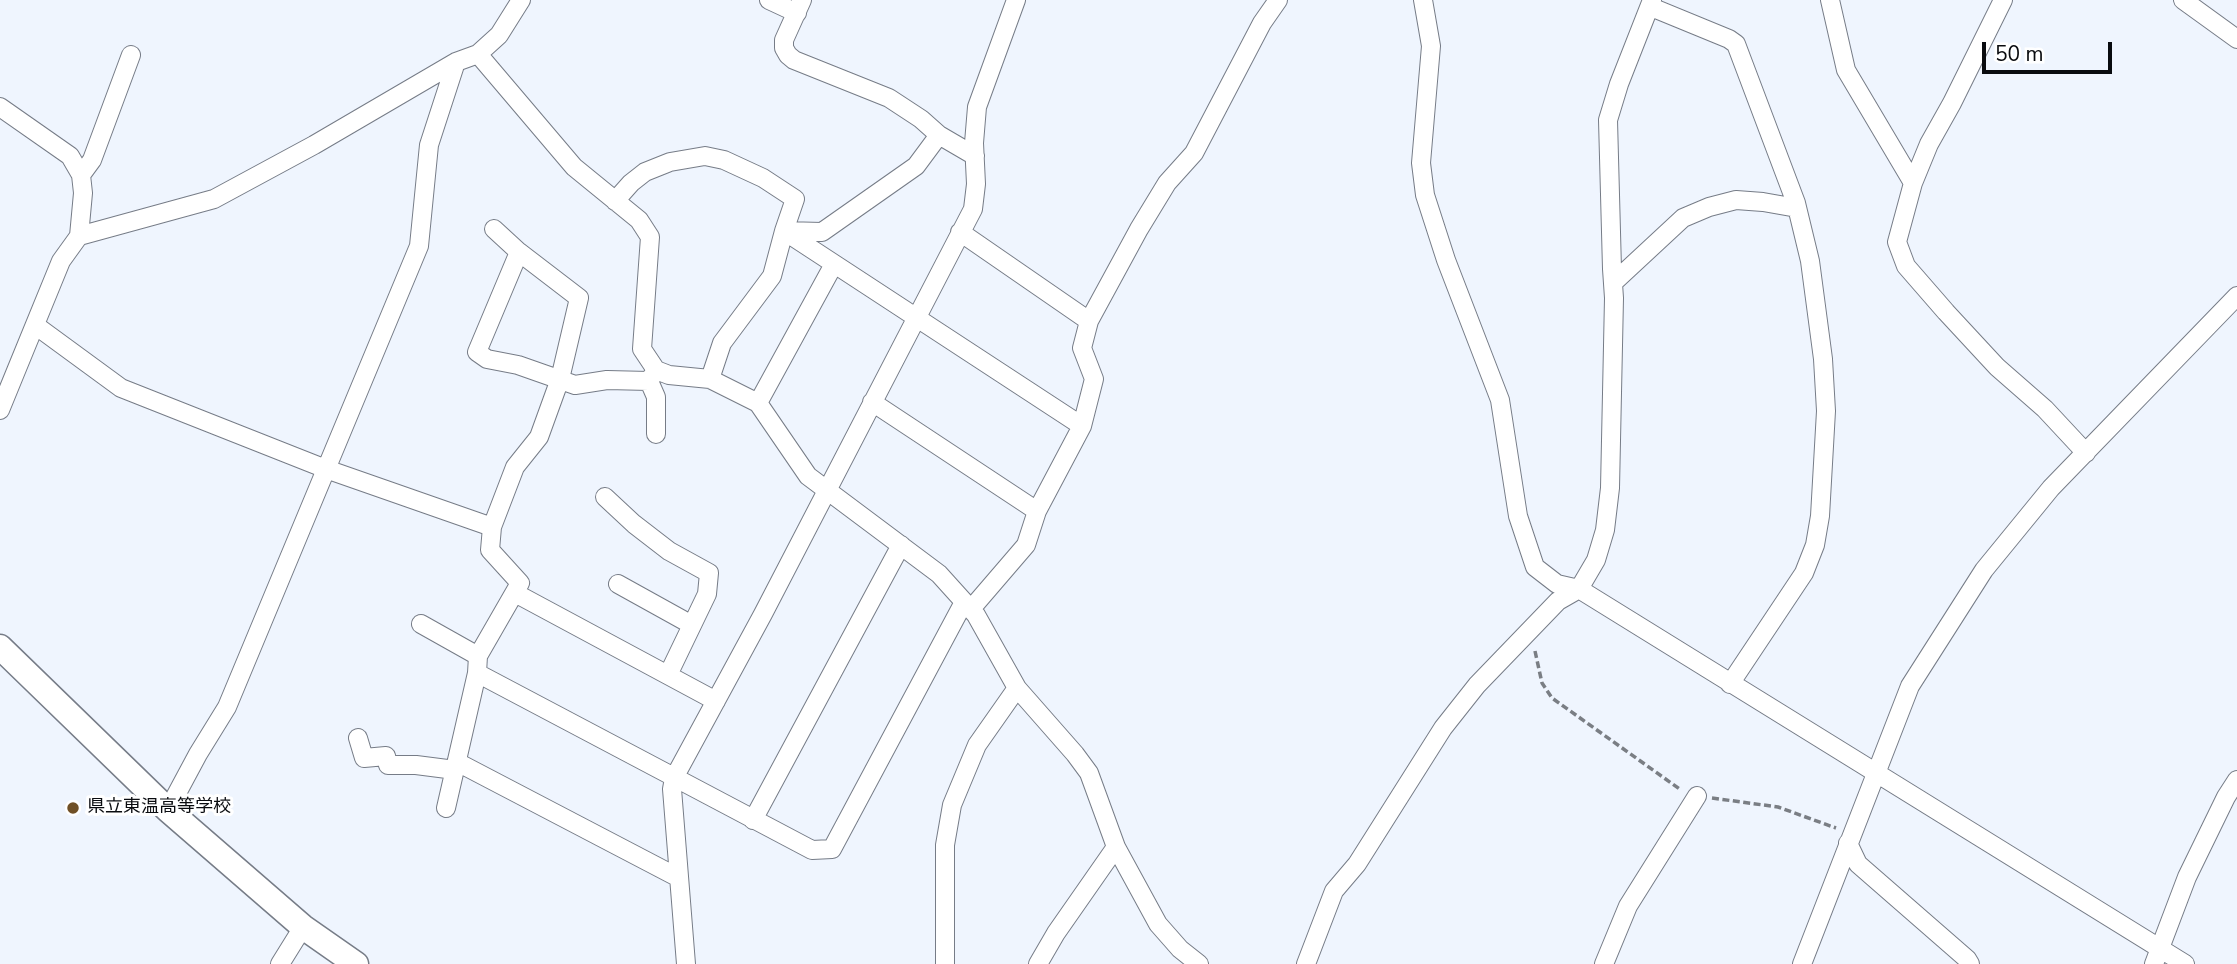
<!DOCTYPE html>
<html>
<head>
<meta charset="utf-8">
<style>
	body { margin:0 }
	#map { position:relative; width:2237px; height:964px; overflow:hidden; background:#eff5fe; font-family:"Nunito Sans",sans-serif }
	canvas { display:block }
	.scale { position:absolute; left:1982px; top:42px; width:130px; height:32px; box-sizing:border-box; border:4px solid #090b0f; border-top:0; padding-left:9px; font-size:21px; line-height:24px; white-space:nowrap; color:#090b0f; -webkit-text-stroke:5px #fff; paint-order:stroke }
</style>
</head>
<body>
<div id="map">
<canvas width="2237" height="964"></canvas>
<div class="scale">50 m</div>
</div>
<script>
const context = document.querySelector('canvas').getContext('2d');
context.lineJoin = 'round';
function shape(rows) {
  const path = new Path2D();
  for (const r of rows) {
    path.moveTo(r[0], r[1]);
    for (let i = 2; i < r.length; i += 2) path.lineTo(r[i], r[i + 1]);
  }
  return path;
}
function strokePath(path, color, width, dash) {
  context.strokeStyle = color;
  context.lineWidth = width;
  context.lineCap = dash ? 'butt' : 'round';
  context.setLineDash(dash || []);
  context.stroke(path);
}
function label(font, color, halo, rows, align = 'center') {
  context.font = font + ' "Nunito Sans","Noto Sans JP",sans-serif';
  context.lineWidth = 6;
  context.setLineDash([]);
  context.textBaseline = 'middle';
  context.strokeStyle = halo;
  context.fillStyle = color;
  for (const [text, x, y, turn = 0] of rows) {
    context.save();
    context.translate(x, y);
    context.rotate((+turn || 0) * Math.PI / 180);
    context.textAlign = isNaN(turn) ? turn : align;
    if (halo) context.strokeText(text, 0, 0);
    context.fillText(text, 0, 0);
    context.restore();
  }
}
const path = shape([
	[1535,651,1542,683,1552,698,1681,790],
	[1712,798,1778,807,1836,828]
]);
const street = shape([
	[769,0,797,13],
	[802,0,784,40,784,48,788,55,794,60,889,98,921,119,939,135,975,156],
	[1423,0,1431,46,1421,163,1425,195,1446,260,1500,400,1518,516,1535,567,1557,584,1579,589,2185,964],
	[1830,0,1846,70,1913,183],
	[2003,0,1952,103,1929,144,1913,183,1897,242,1906,266,1946,312,1997,367,2045,409,2086,453],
	[2183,0,2237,39],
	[1651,7,1729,39,1736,44,1796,203,1810,261,1823,359,1826,411,1820,516,1815,545,1804,573,1730,684],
	[478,54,574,167,639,220,650,237,642,349,656,370,669,375,710,379,758,403,808,476,939,574,976,615,1017,688,1075,754,1089,773,1116,847,1158,924,1180,949,1199,964],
	[0,107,70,156,81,175,83,193,79,236,61,261,0,410],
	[81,175,92,160,131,55],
	[615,201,631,183,645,172,670,162,705,156,724,160,763,178,795,199,784,231,1082,426],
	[960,232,1089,321,1082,348,1094,379,1082,426,1037,511,1026,545,971,609],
	[79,236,214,199,314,145,456,62,478,54,499,35,521,0],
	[519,252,477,352,487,359,518,365,575,385,607,380,649,381,656,370],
	[1613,283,1683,218,1709,207,1736,200,1763,202,1797,208],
	[1089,321,1139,229,1167,183,1194,153,1262,23,1278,0],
	[35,325,121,388,326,469,492,527],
	[710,379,722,343,772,276,784,231,822,232,916,166,939,135],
	[649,381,656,397,656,434],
	[872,402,1037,511],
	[758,403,834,264],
	[605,497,634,524,669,551,709,573,707,594,668,675],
	[618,584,692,625],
	[515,593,716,701],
	[421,624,478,656],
	[477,673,812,850,832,849,964,602],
	[358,738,364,758,386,756,388,765,416,765,455,770],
	[457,762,679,878],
	[446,808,477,673,478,656,520,583,490,550,492,527,515,467,539,437,560,379,579,298,519,252,494,229],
	[168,810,198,754,227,707,419,246,429,145,456,62],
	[753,820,901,545],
	[1848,843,1858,864,1967,959,1970,964],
	[280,964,303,927],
	[686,964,672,789,674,778,763,614,973,209,976,184,974,143,977,107,1016,0],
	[945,964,945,845,952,805,977,745,1017,688],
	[1038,964,1056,933,1116,847],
	[1306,964,1334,891,1357,864,1443,728,1477,685,1558,601,1579,589,1596,560,1605,530,1610,488,1614,298,1612,269,1608,120,1619,84,1652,0],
	[1604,964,1628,906,1697,796],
	[1802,964,1910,686,1984,570,2051,488,2237,296],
	[2154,964,2187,877,2226,797,2237,780]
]);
const secondary = shape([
	[0,647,168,810,303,927,356,964]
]);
const markers = [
	[73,808,7,"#705026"]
];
const poiNames = [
	["県立東温高等学校",87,808]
];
strokePath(street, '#767c87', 20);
strokePath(secondary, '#767c87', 27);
strokePath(path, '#7a7e84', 3.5, [7, 3.5]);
strokePath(street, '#fff', 18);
strokePath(secondary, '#fff', 24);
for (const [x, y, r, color] of markers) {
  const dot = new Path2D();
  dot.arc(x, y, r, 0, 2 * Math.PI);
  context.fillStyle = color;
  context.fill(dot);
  strokePath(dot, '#fff', 2.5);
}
label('18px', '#090b0f', '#fff', poiNames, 'left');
</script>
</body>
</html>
